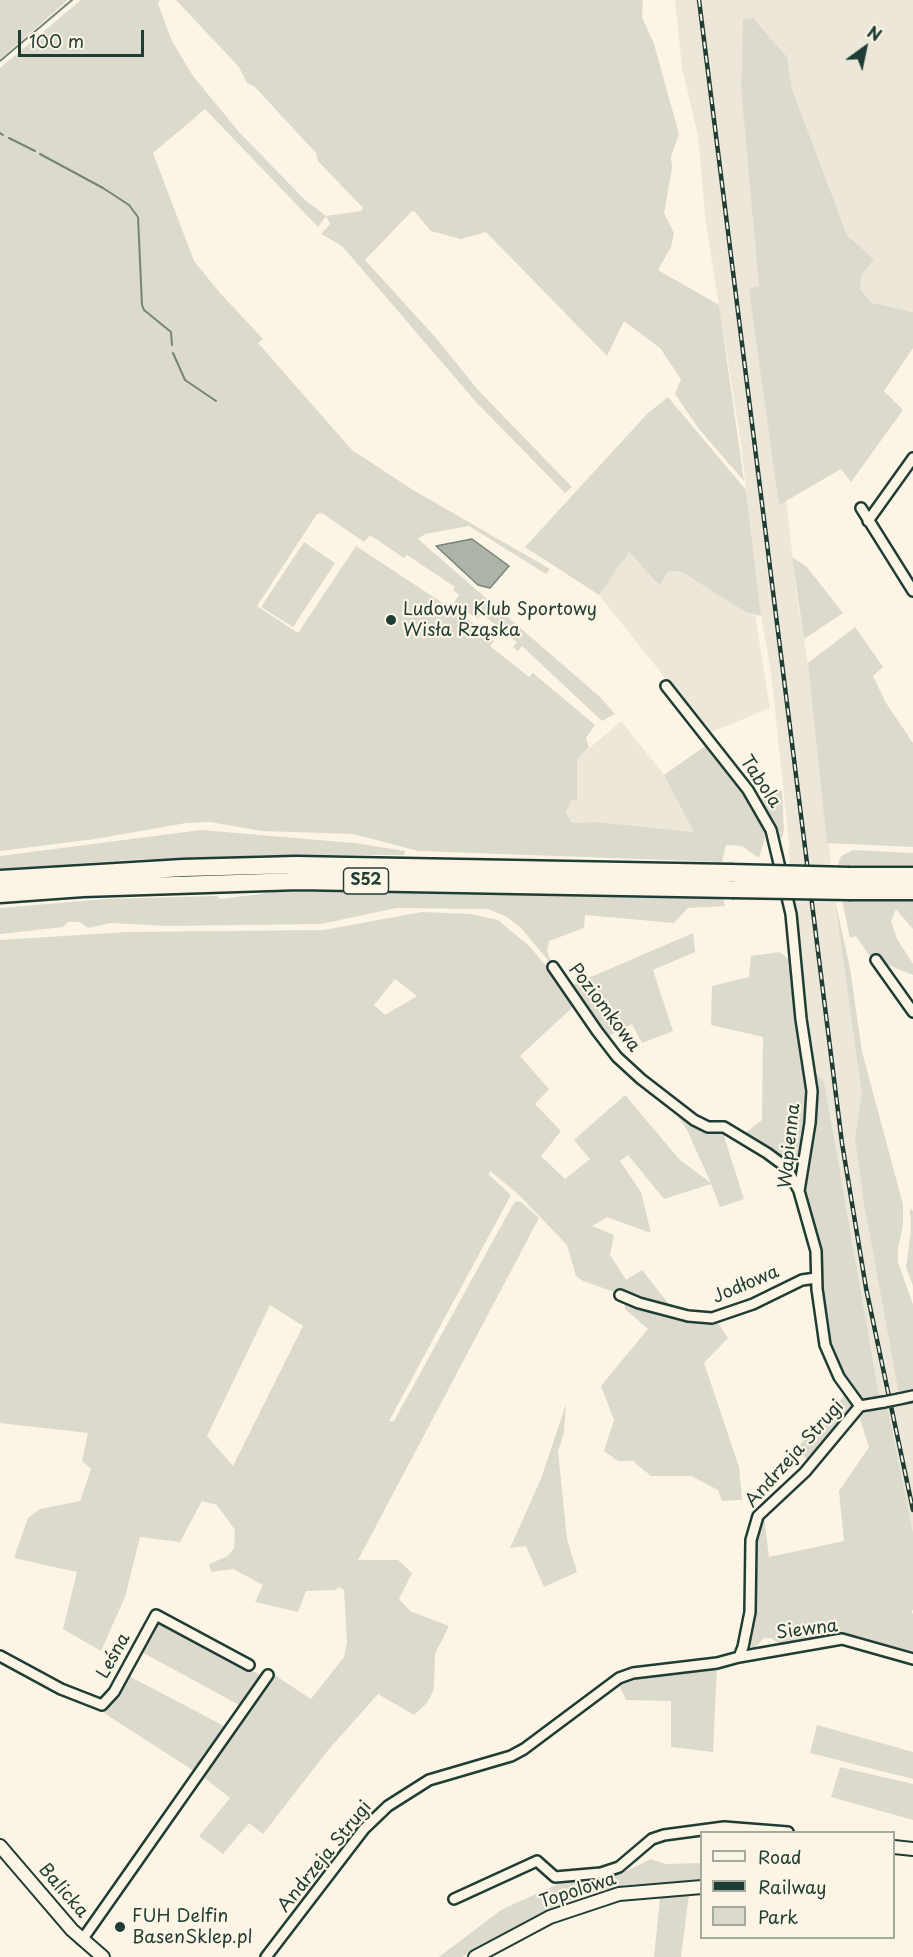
<!DOCTYPE html>
<html>
<head>
<meta charset="utf-8">
<style>
	body { margin:0 }
	#map { position:relative; width:913px; height:1957px; overflow:hidden; background:#fcf5e5; font-family:"Playpen Sans",sans-serif }
	canvas { display:block }
	.legend { position:absolute; left:700px; top:1831px; width:195px; height:108px; box-sizing:border-box; background:#fcf5e5; border:2px solid #a4ab9e; margin:0; padding:8px 10px; list-style:none; font-size:18px; color:#1f3d34 }
	.legend li { display:flex; align-items:center; gap:12px; height:30px }
	.legend b { width:30px; border:2px solid #a4ab9e }
	.north { position:absolute; left:835px; top:18px; width:60px; height:60px; -webkit-text-stroke:4px #fcf5e5; paint-order:stroke; rotate:33deg; font-size:16px; font-weight:700; line-height:24px; text-align:center; color:#1f3d34 }
	.north::after { content:''; display:block; margin:auto; width:21px; height:27px; background:#1f3d34; clip-path:polygon(50% 0,100% 100%,50% 72%,0 100%) }
	.scale { position:absolute; left:18px; top:30px; width:126px; height:27px; box-sizing:border-box; border:3px solid #1f3d34; border-top:0; padding-left:8px; font-size:18px; line-height:21px; white-space:nowrap; color:#1f3d34; -webkit-text-stroke:4px #fcf5e5; paint-order:stroke }
</style>
</head>
<body>
<div id="map">
<canvas width="913" height="1957"></canvas>
<ul class="legend">
<li><b style="height:8px;background:#fcf5e5"></b>Road</li>
<li><b style="height:8px;background:#1f3d34"></b>Railway</li>
<li><b style="height:16px;background:#dcdacc"></b>Park</li>
</ul>
<div class="north">N</div>
<div class="scale">100 m</div>
</div>
<script>
const context = document.querySelector('canvas').getContext('2d');
context.lineJoin = 'round';
function fillPath(path, color) {
  context.fillStyle = color;
  context.fill(path, 'evenodd');
}
function shape(rows) {
  const path = new Path2D();
  for (const r of rows) {
    path.moveTo(r[0], r[1]);
    for (let i = 2; i < r.length; i += 2) path.lineTo(r[i], r[i + 1]);
  }
  return path;
}
function strokePath(path, color, width, dash) {
  context.strokeStyle = color;
  context.lineWidth = width;
  context.lineCap = dash ? 'butt' : 'round';
  context.setLineDash(dash || []);
  context.stroke(path);
}
function label(font, color, halo, rows, align = 'center') {
  context.font = font + ' "Playpen Sans",sans-serif';
  context.lineWidth = 4.5;
  context.setLineDash([]);
  context.textBaseline = 'middle';
  context.strokeStyle = halo;
  context.fillStyle = color;
  for (const [text, x, y, turn = 0] of rows) {
    context.save();
    context.translate(x, y);
    context.rotate((+turn || 0) * Math.PI / 180);
    context.textAlign = isNaN(turn) ? turn : align;
    if (halo) context.strokeText(text, 0, 0);
    context.fillText(text, 0, 0);
    context.restore();
  }
}
const built = shape([
	[675,0,913,0,913,312,872,303,860,289,862,275,874,259,847,235,792,89,787,57,753,18,743,20,741,87,797,598,809,670,835,900,850,969,862,1052,903,1205,903,1225,898,1248,898,1262,913,1305,913,1577,861,1400,814,1123,790,895,789,843,771,672,761,616,740,438,706,224,698,136,682,68],
	[629,552,658,584,669,571,682,572,745,612,755,615,770,708,709,733,599,595],
	[621,721,664,775,695,832,598,822,572,823,566,813,573,800,577,800,577,759]
]);
const green = shape([
	[0,0,68,0,0,59],
	[81,0,160,0,158,4,172,41,193,76,239,132,305,200,326,216,361,211,363,208,318,161,316,153,254,86,247,83,239,67,176,0,643,0,642,17,654,44,679,134,671,157,672,168,664,213,674,233,671,247,658,270,719,305,744,481,699,429,675,394,681,379,660,348,624,321,607,356,486,232,461,239,431,231,415,212,412,211,365,260,436,338,478,390,572,487,565,493,476,402,342,246,321,234,330,224,326,216,318,227,205,109,153,153,194,261,220,293,263,339,258,343,352,450,413,490,550,569,546,574,469,526,425,534,418,539,601,698,615,714,602,721,522,646,518,651,513,647,517,642,482,614,477,619,454,602,459,595,453,590,455,587,407,555,404,558,370,535,364,542,322,513,317,514,257,606,298,633,356,546,473,623,471,626,475,625,494,641,490,646,529,677,533,673,595,725,586,738,589,747,577,760,577,800,572,800,566,813,572,823,598,822,694,832,664,775,708,744,758,810,766,835,759,858,742,846,726,845,722,862,418,851,353,834,262,831,210,822,186,823,95,839,0,851,0,68],
	[753,18,787,57,792,89,847,235,874,259,862,275,860,289,872,303,913,312,913,348,884,391,903,410,851,482,841,469,779,505,749,289,759,286,741,87,743,19],
	[668,397,746,490,761,616,745,612,682,572,669,571,659,585,629,552,599,595,525,547,647,414],
	[304,542,335,563,293,627,261,607],
	[792,557,806,566,843,613,804,639],
	[855,627,883,667,873,676,886,703,913,743,913,847,827,843,808,663],
	[782,790,784,830,782,838,777,838,759,800],
	[201,830,354,843,405,851,404,855,274,855,128,860,0,869,0,856],
	[853,850,913,853,913,865,838,865,841,856],
	[275,892,484,892,723,897,725,906,688,908,674,923,585,915,584,928,549,941,547,950,552,965,522,929,507,917,488,909,396,908,321,924,166,926,111,923,88,928,80,922,68,922,63,927,0,934,0,908,106,899,217,896,221,899],
	[835,900,850,969,862,1052,903,1205,903,1225,898,1248,898,1262,913,1305,913,1391,899,1394,864,1203,855,1137,862,1094],
	[842,900,913,900,913,929,896,909,891,921,897,939,913,964,913,975,871,958,856,936,850,938],
	[422,912,470,914,498,920,529,946,554,975,574,1006,520,1056,549,1089,535,1104,561,1131,541,1156,565,1179,590,1159,574,1140,625,1095,680,1160,711,1183,687,1130,672,1107,722,1130,744,1199,720,1207,711,1184,664,1199,628,1155,620,1161,641,1192,651,1233,607,1217,592,1226,614,1235,610,1255,626,1280,642,1270,672,1308,640,1301,583,1281,576,1276,567,1245,518,1194,490,1171,489,1175,511,1195,389,1421,394,1421,511,1208,516,1201,521,1202,539,1218,358,1560,398,1560,412,1573,399,1599,410,1611,449,1626,435,1654,434,1689,427,1703,414,1715,378,1694,329,1749,263,1834,249,1823,223,1854,199,1836,230,1798,201,1775,273,1674,311,1699,344,1657,347,1643,344,1590,339,1587,335,1590,306,1591,298,1612,255,1602,263,1585,233,1569,211,1572,209,1564,228,1556,234,1548,235,1530,217,1505,202,1501,180,1542,140,1537,125,1597,101,1651,63,1629,77,1572,14,1558,28,1518,40,1509,80,1501,91,1469,82,1461,88,1433,0,1423,0,940,127,932,324,930],
	[395,979,417,996,385,1015,374,1005],
	[270,1305,303,1326,233,1466,207,1436],
	[693,933,695,952,653,970,673,1031,642,1043,632,1024,605,1038,570,986],
	[780,952,795,965,806,1061,808,1119,800,1158,790,1157,783,1162,745,1133,762,1120,763,1037,711,1025,712,986,749,977,751,956],
	[813,1070,824,1082,879,1396,871,1401,861,1400,852,1392,827,1341,821,1253,804,1197],
	[910,1208,913,1211,913,1286,906,1267,911,1230],
	[624,1301,716,1320,728,1338,704,1363,739,1467,742,1500,722,1501,718,1490,691,1476,651,1476,633,1461,618,1461,604,1451,614,1420,601,1386,648,1329,625,1309],
	[846,1394,854,1404,854,1409,809,1462,797,1448],
	[566,1404,564,1433,558,1451,567,1539,577,1572,544,1587,526,1546,510,1548,541,1479],
	[887,1405,913,1533,913,1610,911,1611,913,1614,913,1655,853,1639,825,1638,781,1645,771,1638,764,1638,753,1649,749,1643,753,1619,755,1537,764,1515,769,1557,844,1541,839,1491,869,1447,858,1413],
	[159,1622,171,1625,260,1675,241,1706,140,1651,153,1626],
	[717,1667,713,1752,671,1747,671,1701,626,1700,618,1683,638,1675],
	[127,1675,226,1727,197,1773,104,1713],
	[817,1725,913,1752,913,1779,810,1753],
	[840,1767,913,1784,913,1820,831,1797],
	[651,1859,665,1864,701,1863,701,1881,627,1885,583,1895,535,1917,462,1957,439,1957,501,1910,560,1883,622,1873],
	[689,1894,681,1957,654,1957,660,1898,663,1895]
]);
const water = shape([
	[472,539,509,566,490,588,478,585,436,546,472,539]
]);
const stream = shape([
	[0,61,72,0],
	[0,133,3,135],
	[9,138,35,151],
	[40,154,103,188,129,205,138,217,142,305,144,310,171,332,172,345],
	[173,353,185,380,216,401]
]);
const minor = shape([
	[861,508,913,591],
	[868,521,913,458],
	[666,686,748,790,771,830,791,914,801,1019,812,1091,810,1123,799,1191,816,1251,817,1289,825,1345,839,1377,860,1406],
	[876,960,913,1012],
	[553,967,597,1031,617,1057,641,1079,694,1120,708,1127,724,1127,767,1153,786,1167,798,1189],
	[620,1295,639,1303,688,1316,712,1318,753,1304,802,1280,816,1278],
	[899,1399,913,1396],
	[860,1406,884,1402],
	[0,1656,61,1689,102,1705,114,1692,156,1615,249,1665],
	[739,1657,743,1647,750,1612,751,1540,758,1516,805,1472,860,1406],
	[454,1899,537,1861,555,1877,601,1873,619,1867,652,1839,664,1835,724,1827,788,1832],
	[82,1940,268,1675],
	[266,1957,364,1829,388,1806,429,1780,511,1756,524,1749,619,1678,633,1673,717,1663,739,1657,842,1639,913,1659]
]);
const tertiary = shape([
	[0,1846,72,1930,103,1957],
	[894,1847,913,1849],
	[475,1957,550,1917,619,1894,702,1887]
]);
const motorway = shape([
	[849,876,913,876],
	[0,879,183,868,296,865,730,873],
	[851,891,913,891],
	[0,894,83,888,299,881,732,889]
]);
const rail = shape([
	[699,0,842,1143,866,1288,913,1510]
]);
const minorBridge = shape([
	[884,1402,899,1399]
]);
const motorwayBridge = shape([
	[730,873,849,876],
	[732,889,851,891]
]);
const markers = [
	[391,620,6,"#1f3d34"],
	[120,1927,6,"#1f3d34"]
];
const shields = [
	[366,881,45]
];
const shieldNames = [
	["S52",366,881]
];
const poiNames = [
	["Ludowy Klub Sportowy",403,610],
	["Wisła Rząska",403,631],
	["FUH Delfin",132,1917],
	["BasenSklep.pl",132,1938]
];
const streetNames = [
	["Tabola",760,782,56],
	["Poziomkowa",604,1008,53],
	["Wapienna",790,1146,-84],
	["Jodłowa",746,1285,-23],
	["Andrzeja Strugi",795,1454,-48],
	["Siewna",807,1630,-7],
	["Leśna",114,1656,-61],
	["Andrzeja Strugi",325,1857,-51],
	["Balicka",63,1891,49],
	["Topolowa",578,1891,-18]
];
fillPath(built, '#ece7d8');
fillPath(green, '#dcdacc');
fillPath(water, '#aeb3a7');
strokePath(water, '#758479', 1.5);
strokePath(stream, '#758479', 2);
strokePath(minor, '#1f3d34', 14);
strokePath(tertiary, '#1f3d34', 16);
strokePath(motorway, '#1f3d34', 21);
strokePath(minor, '#fcf5e5', 9);
strokePath(tertiary, '#fcf5e5', 12);
strokePath(motorway, '#fcf5e5', 16);
strokePath(rail, '#1f3d34', 4.5);
strokePath(rail, '#fcf5e5', 2, [7]);
strokePath(minorBridge, '#1f3d34', 14, []);
strokePath(motorwayBridge, '#1f3d34', 21, []);
strokePath(minorBridge, '#fcf5e5', 9);
strokePath(motorwayBridge, '#fcf5e5', 16);
for (const [x, y, r, color] of markers) {
  const dot = new Path2D();
  dot.arc(x, y, r, 0, 2 * Math.PI);
  context.fillStyle = color;
  context.fill(dot);
  strokePath(dot, '#fcf5e5', 2);
}
for (const [x, y, w] of shields) {
  const box = new Path2D();
  box.roundRect(x - w / 2, y - 13, w, 26, 4.5);
  context.fillStyle = '#fcf5e5';
  context.fill(box);
  strokePath(box, '#1f3d34', 1.5);
}
label('bold 16px', '#1f3d34', null, shieldNames);
label('18px', '#1f3d34', '#fcf5e5', poiNames, 'left');
label('18px', '#1f3d34', '#fcf5e5', streetNames);
</script>
</body>
</html>
